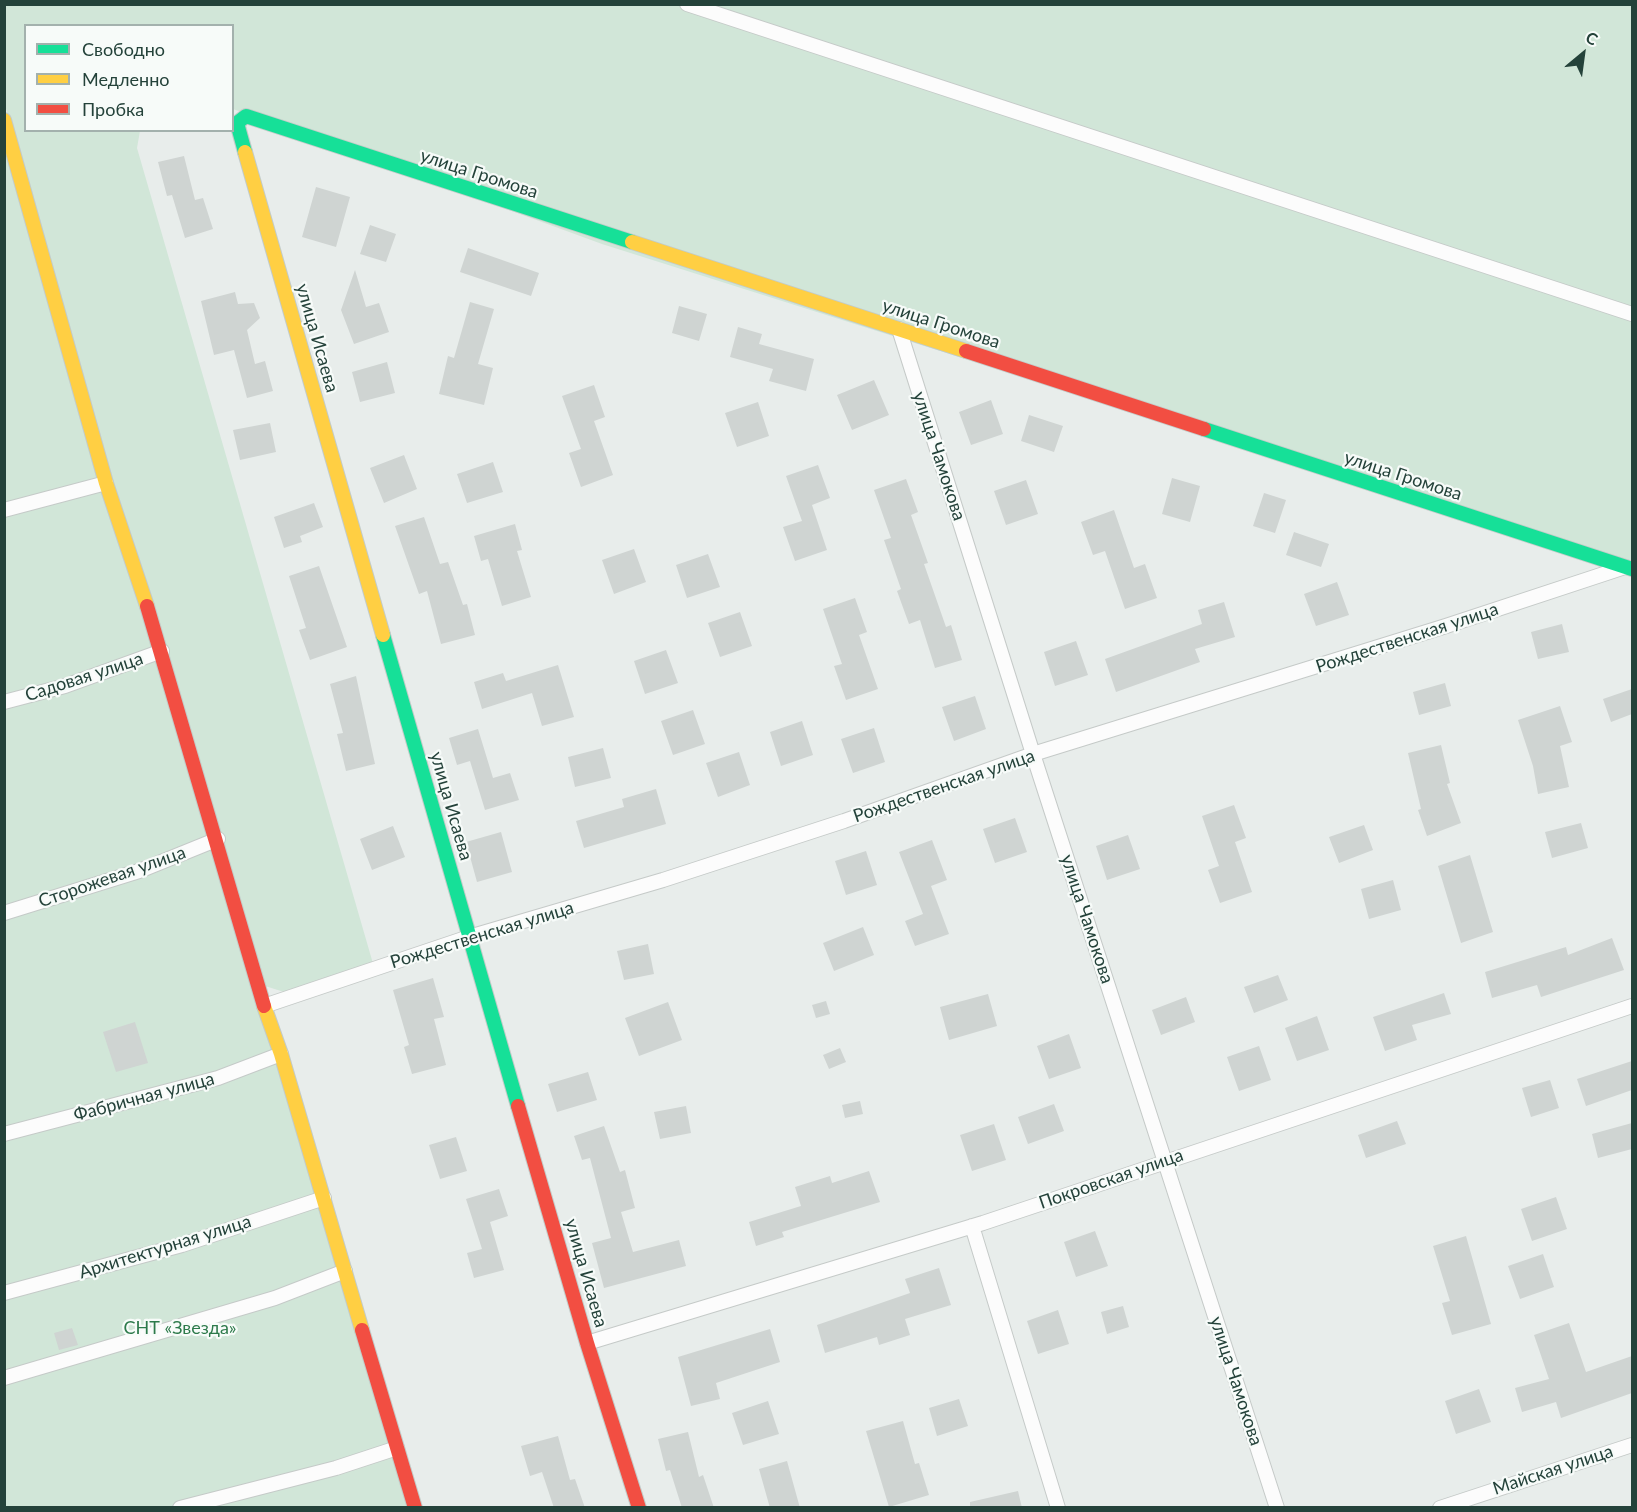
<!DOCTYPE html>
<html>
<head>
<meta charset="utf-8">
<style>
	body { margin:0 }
	#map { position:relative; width:1637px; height:1512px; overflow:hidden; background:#e8edeb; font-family:Lato,sans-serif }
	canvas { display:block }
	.frame { position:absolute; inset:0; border:6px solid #24423a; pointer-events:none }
	.legend { position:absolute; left:24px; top:24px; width:210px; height:108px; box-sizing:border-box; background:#f7fbf9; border:2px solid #a3b1ad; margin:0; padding:8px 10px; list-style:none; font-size:18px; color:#24423a }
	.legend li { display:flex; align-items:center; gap:12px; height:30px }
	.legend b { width:30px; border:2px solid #a3b1ad }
	.north { position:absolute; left:1553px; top:24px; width:60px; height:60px; -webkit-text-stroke:4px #f7fbf9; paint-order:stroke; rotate:29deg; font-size:16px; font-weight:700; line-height:24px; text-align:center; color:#24423a }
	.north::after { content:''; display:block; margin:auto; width:21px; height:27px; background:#24423a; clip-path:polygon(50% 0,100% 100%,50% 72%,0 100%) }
</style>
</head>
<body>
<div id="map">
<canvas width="1637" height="1512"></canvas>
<div class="frame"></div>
<ul class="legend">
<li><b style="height:8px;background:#16e098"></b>Свободно</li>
<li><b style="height:8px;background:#ffcf43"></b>Медленно</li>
<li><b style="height:8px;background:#f24e42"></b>Пробка</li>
</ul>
<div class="north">С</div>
</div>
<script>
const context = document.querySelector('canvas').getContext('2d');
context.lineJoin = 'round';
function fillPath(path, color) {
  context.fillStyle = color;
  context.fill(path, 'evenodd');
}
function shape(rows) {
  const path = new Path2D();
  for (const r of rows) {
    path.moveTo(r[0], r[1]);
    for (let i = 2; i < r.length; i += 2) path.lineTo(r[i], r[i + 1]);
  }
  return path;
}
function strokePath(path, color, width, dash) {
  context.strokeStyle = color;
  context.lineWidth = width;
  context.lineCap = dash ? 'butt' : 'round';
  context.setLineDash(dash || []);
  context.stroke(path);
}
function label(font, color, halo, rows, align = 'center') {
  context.font = font + ' Lato,sans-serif';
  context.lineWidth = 4.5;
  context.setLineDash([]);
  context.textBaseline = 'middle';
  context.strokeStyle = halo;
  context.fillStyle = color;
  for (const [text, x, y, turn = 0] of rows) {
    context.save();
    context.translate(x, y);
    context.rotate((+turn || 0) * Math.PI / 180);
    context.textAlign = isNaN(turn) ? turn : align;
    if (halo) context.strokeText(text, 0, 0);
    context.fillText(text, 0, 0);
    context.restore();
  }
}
const green = shape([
	[5,5,1632,5,1632,577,1357,483,602,244,233,109,232,26,26,26,26,130,140,131,137,148,374,967,284,992,262,985,417,1507,5,1507,4,148,79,376,5,105]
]);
const building = shape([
	[184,156,195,200,203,198,213,229,185,238,172,195,167,196,158,162],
	[316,187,350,197,336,247,302,237],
	[370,225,396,234,386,262,360,254],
	[468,248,539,273,531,296,460,272],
	[355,270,366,307,379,303,389,332,354,344,341,310],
	[235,292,238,304,254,303,260,318,247,330,255,364,265,361,273,391,247,398,234,350,214,355,201,301],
	[470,302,494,309,478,364,493,368,484,405,439,394,448,356,454,358],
	[679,306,707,314,699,341,672,333],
	[738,327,762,334,759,344,814,359,806,391,769,381,773,369,730,357],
	[387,362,395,393,360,402,352,372],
	[874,380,889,415,852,430,837,395],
	[594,385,605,417,594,421,613,475,581,487,569,453,581,449,562,396],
	[991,400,1003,434,971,445,959,412],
	[758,402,769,436,737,447,725,413],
	[1029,415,1063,426,1054,452,1021,441],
	[270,423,276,452,240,460,233,430],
	[404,455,417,489,384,503,370,468],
	[493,462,503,492,467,503,457,474],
	[818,465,830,498,812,505,827,550,795,561,783,527,802,521,786,476],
	[1172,478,1200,486,1190,522,1162,514],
	[906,479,918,512,911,515,928,563,924,564,946,627,951,625,962,660,935,668,920,620,909,624,897,591,901,589,884,540,891,538,874,490],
	[1026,480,1038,514,1006,525,994,491],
	[1264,493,1286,500,1275,533,1253,526],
	[314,503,323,527,300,536,302,542,284,548,274,517],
	[1114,510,1134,568,1145,564,1157,598,1125,609,1105,551,1093,555,1081,522],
	[424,517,440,564,448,562,463,605,467,604,475,635,441,644,427,591,419,594,395,526],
	[515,524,522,550,517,551,531,597,502,606,488,559,481,561,474,536],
	[1294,532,1329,544,1321,567,1286,555],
	[634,549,646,582,614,594,602,560],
	[708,554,720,587,687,598,676,565],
	[319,566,347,647,310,660,299,630,306,628,289,576],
	[1337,582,1349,615,1316,626,1304,594],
	[855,598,867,632,859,635,878,689,846,700,834,666,842,664,823,609],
	[1224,602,1235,637,1195,649,1200,662,1116,692,1105,659,1202,624,1198,610],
	[740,612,752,646,720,657,708,623],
	[1562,624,1569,652,1538,659,1531,632],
	[1076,641,1088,675,1055,686,1044,652],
	[666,650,678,683,645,694,634,661],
	[558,665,574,717,542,726,532,693,482,709,474,682,503,673,506,681],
	[356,676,375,764,346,771,337,734,343,733,330,684],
	[1445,683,1451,706,1419,715,1413,692],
	[1632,689,1632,714,1611,722,1603,699],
	[975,696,986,729,954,741,942,707],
	[1560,706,1572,742,1560,746,1569,787,1538,794,1533,766,1518,720],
	[693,710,705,744,673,755,661,721],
	[802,721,813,755,781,766,770,732],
	[874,728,885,762,853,773,841,739],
	[478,729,493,778,510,773,519,800,485,810,470,761,457,765,449,738],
	[1441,745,1450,783,1447,784,1461,823,1427,836,1418,810,1421,809,1408,753],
	[603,748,611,778,575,787,568,757],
	[739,752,750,785,718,797,706,763],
	[656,789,666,824,584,848,576,821,624,807,622,799],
	[1234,805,1246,838,1235,842,1252,892,1220,903,1208,870,1219,866,1202,816],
	[1015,818,1027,852,995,863,983,829],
	[1581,823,1588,848,1552,858,1545,832],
	[1364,825,1373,850,1339,863,1329,837],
	[393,826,405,857,372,870,360,839],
	[501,832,512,872,477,882,466,842],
	[1128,835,1140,869,1107,880,1096,846],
	[932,840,947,880,931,886,949,934,915,946,905,921,923,914,899,852],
	[866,851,877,885,846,895,835,861],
	[1470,855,1493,932,1461,943,1438,866],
	[1393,880,1401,910,1369,919,1361,889],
	[863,927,874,955,834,971,823,943],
	[1612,938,1624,970,1541,997,1537,985,1492,998,1485,972,1566,947,1568,955],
	[648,944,654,974,624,980,617,951],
	[1278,975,1288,1000,1254,1013,1244,987],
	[433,978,444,1017,434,1019,446,1065,412,1074,404,1047,409,1045,393,990],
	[1444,993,1451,1014,1412,1025,1417,1040,1385,1051,1373,1017],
	[988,994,997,1026,949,1040,940,1007],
	[1186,997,1195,1022,1161,1035,1152,1010],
	[826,1001,830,1014,816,1018,812,1005],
	[668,1002,682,1040,639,1056,625,1018],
	[1317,1016,1329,1050,1297,1061,1285,1028],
	[135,1022,148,1063,116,1072,103,1032],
	[1069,1034,1081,1068,1049,1079,1037,1046],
	[1259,1046,1271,1080,1239,1091,1227,1057],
	[840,1048,846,1062,829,1069,823,1055],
	[1632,1061,1632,1090,1586,1106,1577,1079],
	[588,1072,597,1100,557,1112,548,1084],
	[1550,1080,1559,1108,1531,1117,1522,1088],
	[860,1101,863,1114,845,1118,842,1105],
	[1054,1104,1064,1131,1028,1144,1018,1117],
	[686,1106,691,1133,660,1139,654,1112],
	[1397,1121,1406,1144,1366,1158,1358,1135],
	[1632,1123,1632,1149,1598,1158,1592,1134],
	[994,1124,1006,1160,972,1171,960,1135],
	[604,1126,620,1172,625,1170,635,1208,621,1212,633,1252,679,1240,686,1266,604,1288,592,1243,611,1238,590,1158,582,1160,574,1136],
	[456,1137,467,1171,440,1179,429,1145],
	[869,1171,880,1202,782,1232,784,1237,756,1246,749,1222,801,1206,795,1187,830,1176,832,1183],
	[499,1189,508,1216,490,1222,504,1270,474,1278,467,1253,482,1249,466,1199],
	[1556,1197,1567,1229,1532,1241,1521,1209],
	[1095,1231,1108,1266,1076,1277,1064,1242],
	[1466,1236,1491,1324,1452,1335,1442,1303,1450,1301,1433,1246],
	[1543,1254,1554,1287,1520,1299,1508,1266],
	[939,1268,951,1305,905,1319,910,1335,879,1345,877,1337,825,1353,817,1325,910,1293,905,1279],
	[1123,1306,1129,1327,1107,1334,1101,1312],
	[1058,1310,1069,1344,1038,1354,1027,1321],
	[1569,1323,1586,1372,1632,1356,1632,1393,1561,1418,1556,1402,1522,1412,1515,1388,1549,1379,1534,1335],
	[72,1328,78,1345,59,1350,54,1333],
	[770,1329,780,1362,716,1383,720,1399,691,1406,678,1357],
	[1479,1389,1491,1422,1456,1434,1445,1401],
	[959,1399,968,1426,937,1436,929,1408],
	[768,1401,779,1434,743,1445,732,1413],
	[903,1421,915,1464,919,1463,929,1495,889,1507,866,1431],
	[688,1432,699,1477,703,1475,714,1508,682,1508,670,1470,666,1471,658,1439],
	[558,1436,570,1480,575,1479,585,1508,554,1508,542,1472,530,1476,521,1446],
	[787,1461,800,1508,770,1508,759,1469],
	[1018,1491,1022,1508,970,1508,970,1502]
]);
const street = shape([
	[687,4,1632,314],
	[899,329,1033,754,1277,1508],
	[4,510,106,483],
	[4,702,65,686,162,651],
	[4,913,139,871,218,839],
	[264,1006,469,937,663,880,844,821,1033,754,1446,626,1625,567],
	[4,1134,218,1078,281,1054],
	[972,1226,1058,1508],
	[4,1293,182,1245,324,1198],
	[587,1343,983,1223,1632,1006],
	[4,1378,275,1298,345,1271],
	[180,1508,336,1468,397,1448],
	[1440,1508,1632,1445]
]);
const fast = shape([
	[245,152,237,123,246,116,632,242],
	[1204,429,1632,569],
	[383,635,518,1106]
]);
const slow = shape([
	[4,120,106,483,147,606],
	[245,152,383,635],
	[632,242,966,351],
	[264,1006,281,1054,362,1330]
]);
const jam = shape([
	[966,351,1204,429],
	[147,606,264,1006],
	[518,1106,587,1343,639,1508],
	[362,1330,415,1508]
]);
const streetNames = [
	["улица Громова",479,174,18],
	["улица Громова",941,324,18],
	["улица Исаева",317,338,74],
	["улица Чамокова",939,456,72],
	["улица Громова",1403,476,18],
	["Рождественская улица",1407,638,-18],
	["Садовая улица",84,677,-18],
	["Рождественская улица",944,786,-19],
	["улица Исаева",451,806,74],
	["Сторожевая улица",112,877,-19],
	["улица Чамокова",1087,919,72],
	["Рождественская улица",482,935,-17],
	["Фабричная улица",144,1097,-15],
	["Покровская улица",1111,1179,-19],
	["Архитектурная улица",165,1247,-17],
	["улица Исаева",586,1273,74],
	["улица Чамокова",1236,1381,72],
	["Майская улица",1553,1470,-18]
];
const parkNames = [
	["СНТ «Звезда»",180,1328]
];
fillPath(green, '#d1e6d8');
fillPath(building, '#cfd4d2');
strokePath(street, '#c5cac8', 16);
strokePath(fast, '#c3cbc8', 16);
strokePath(slow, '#c3cbc8', 16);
strokePath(jam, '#c3cbc8', 16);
strokePath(street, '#fcfcfc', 14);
strokePath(fast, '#16e098', 14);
strokePath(slow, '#ffcf43', 14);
strokePath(jam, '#f24e42', 14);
label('18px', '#24423a', '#f7fbf9', streetNames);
label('18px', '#2d7a4b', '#f7fbf9', parkNames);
</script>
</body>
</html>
